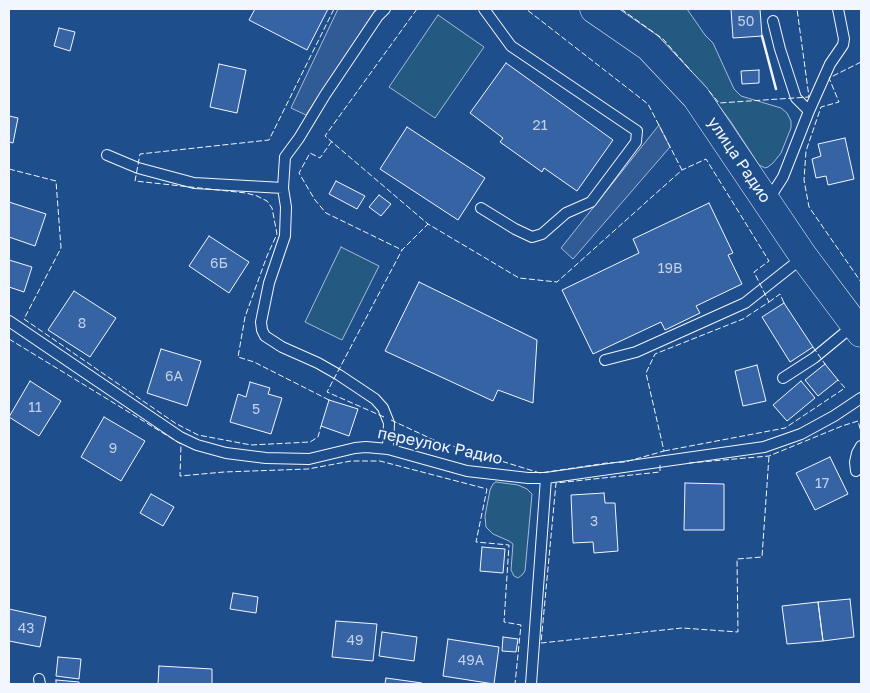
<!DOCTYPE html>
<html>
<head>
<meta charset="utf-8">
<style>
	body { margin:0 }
	#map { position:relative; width:870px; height:693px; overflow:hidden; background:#1f4e8c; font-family:"Golos Text",sans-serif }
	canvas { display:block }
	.frame { position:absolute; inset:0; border:10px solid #f2f6ff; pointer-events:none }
</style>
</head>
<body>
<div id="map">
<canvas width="870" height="693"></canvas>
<div class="frame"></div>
</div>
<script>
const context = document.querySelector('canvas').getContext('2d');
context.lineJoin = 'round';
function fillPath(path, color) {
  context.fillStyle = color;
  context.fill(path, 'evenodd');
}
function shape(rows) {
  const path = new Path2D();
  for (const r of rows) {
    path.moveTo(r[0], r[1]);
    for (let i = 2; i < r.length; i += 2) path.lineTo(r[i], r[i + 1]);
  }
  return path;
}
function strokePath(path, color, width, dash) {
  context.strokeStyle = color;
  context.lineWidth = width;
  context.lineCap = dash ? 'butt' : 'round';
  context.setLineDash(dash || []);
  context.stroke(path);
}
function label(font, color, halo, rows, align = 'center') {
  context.font = font + ' "Golos Text",sans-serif';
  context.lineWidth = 4;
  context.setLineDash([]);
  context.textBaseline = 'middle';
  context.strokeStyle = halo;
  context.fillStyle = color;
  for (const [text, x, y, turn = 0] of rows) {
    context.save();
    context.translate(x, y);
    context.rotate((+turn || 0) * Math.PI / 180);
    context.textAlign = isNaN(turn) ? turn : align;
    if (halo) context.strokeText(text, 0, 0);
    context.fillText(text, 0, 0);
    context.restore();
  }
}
const green = shape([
	[619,9,687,9,705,35,713,43,734,89,741,96,781,108,787,113,791,121,791,128,781,153,773,163,768,167,765,168,759,165,731,122,706,88,655,37,619,9],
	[438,15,484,47,435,118,389,87,438,15],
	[341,247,379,266,342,340,305,322,341,247],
	[496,482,518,485,527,489,532,494,525,571,522,575,518,578,514,576,511,570,513,544,509,541,493,534,486,527,485,516,490,490,493,484,496,482]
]);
const parking = shape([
	[338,9,376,9,306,115,291,108,338,9],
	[659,125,670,147,573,259,561,248,659,125]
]);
const building = shape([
	[255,9,328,9,307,50,249,20,255,9],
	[731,9,760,9,762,36,733,38,731,9],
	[59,28,75,32,70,51,54,46,59,28],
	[506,63,613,140,577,191,544,168,542,172,500,142,503,138,470,113,506,63],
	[219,64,246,70,237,113,210,107,219,64],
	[759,70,759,83,742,84,741,71,759,70],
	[9,116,18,118,13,143,9,142,9,116],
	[407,127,485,178,458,220,380,169,407,127],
	[845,138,854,179,828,185,826,176,816,178,812,159,821,156,818,144,845,138],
	[336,181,365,196,357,209,329,194,336,181],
	[379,195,391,204,381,216,369,207,379,195],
	[9,202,46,214,35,246,9,237,9,202],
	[709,203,733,253,728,255,742,284,696,306,700,313,665,330,661,322,593,354,562,290,639,253,633,239,709,203],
	[209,236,249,262,229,293,189,266,209,236],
	[9,260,32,267,24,292,9,287,9,260],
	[419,282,537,340,533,403,498,390,493,401,385,351,419,282],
	[74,291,116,318,90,357,48,330,74,291],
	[784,303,813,347,790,362,762,317,784,303],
	[161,349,201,361,187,406,147,393,161,349],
	[825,364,838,380,818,396,805,380,825,364],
	[757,365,766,401,743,406,735,371,757,365],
	[30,381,61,401,39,436,9,417,30,381],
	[801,381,815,398,787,421,773,405,801,381],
	[250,382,270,388,268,394,282,398,271,434,230,422,238,394,246,397,250,382],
	[329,400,358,409,349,436,321,426,329,400],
	[104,417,145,441,121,481,81,457,104,417],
	[830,457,848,494,815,510,796,473,830,457],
	[685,483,724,484,724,530,684,530,685,483],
	[604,493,605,503,615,503,618,551,594,553,593,542,573,543,571,495,604,493],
	[151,494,174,507,163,526,140,513,151,494],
	[482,547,505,549,503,573,480,571,482,547],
	[233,593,258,597,256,613,230,609,233,593],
	[850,599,854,637,823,641,818,602,850,599],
	[818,602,823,641,787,644,782,606,818,602],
	[9,609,46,617,40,647,9,641,9,609],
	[336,621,377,624,373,661,332,657,336,621],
	[382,632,417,637,414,661,379,656,382,632],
	[503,637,518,639,516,652,502,651,503,637],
	[448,639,499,647,494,684,443,676,448,639],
	[58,657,81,659,79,679,56,676,58,657],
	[159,666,212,669,212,684,158,684,159,666],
	[386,678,422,683,422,684,385,684,386,678],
	[56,680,79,682,79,684,56,684,56,680]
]);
const lane = shape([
	[385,9,378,16,325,95,299,138,285,157,283,188,286,207,285,236,269,283,261,322,262,330,265,336,282,347,318,363,339,375,375,399,383,408,389,423,388,449],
	[773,21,780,49,796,98,809,111],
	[107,155,138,168,194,183,283,188],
	[767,198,774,191,783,177,809,111,830,64,843,45,844,39,838,9],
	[481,208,515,229,532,237,542,234,566,213,591,202,636,142,637,131,511,46,484,9],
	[9,321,180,437,197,445,226,453,266,458,309,459,355,448,366,447,388,449,467,471,528,478,546,478,764,447,801,434,834,416,861,398],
	[605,360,636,352,745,303,802,258],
	[783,378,814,358,854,325],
	[856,471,855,462,857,453,861,446],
	[39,679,40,684],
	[531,684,546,478]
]);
const secondary = shape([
	[594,9,649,47,696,97,804,257,861,333]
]);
const fence = shape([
	[417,9,325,136,428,224,519,278,557,282,682,170,648,104,526,9],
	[621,9,663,39,692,72],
	[861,62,829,78,839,102,821,107,806,151,804,180,809,207,861,282],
	[709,91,719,103,809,97,797,9],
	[332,141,320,158,310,153,299,173,315,200,326,213,402,250],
	[9,169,56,181,61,248,24,319,175,423,198,435,251,445,310,442,318,437,321,426],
	[769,302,780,294,784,303],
	[9,339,181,444,180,476,224,472,308,469,351,461,380,461,487,489,476,542,509,545,504,622,521,625,515,684],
	[813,347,825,364],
	[329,400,254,362,238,357,245,317,267,256,277,234,272,208,267,201,257,196,246,193,135,181,140,154,269,140,334,9],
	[384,417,327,392,402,250,428,224],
	[391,420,436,441,540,473,607,463,625,462,664,451,646,373,655,354,743,319,769,302,754,272,769,261,706,159,682,170],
	[664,451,785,428,845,388,838,380],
	[689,463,769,456,842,426,858,421,861,432],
	[660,465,660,472,556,483,541,643,682,628,738,632,737,559,762,557,769,456]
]);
const wall = shape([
	[762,36,776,89]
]);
const numberNames = [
	["50",746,22],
	["21",540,126],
	["6Б",219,264],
	["19В",670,269],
	["8",82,324],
	["6А",174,377],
	["11",35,408],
	["5",256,410],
	["9",113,449],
	["17",822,484],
	["3",594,522],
	["43",26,629],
	["49",355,641],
	["49А",471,661]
];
const streetNames = [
	["улица Радио",739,160,56],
	["переулок Радио",440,446,12]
];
fillPath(green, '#245a82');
strokePath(green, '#a8bbd7', 1);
fillPath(parking, '#305b95');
strokePath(parking, '#a8bbd7', 1);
fillPath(building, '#3563a3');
strokePath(building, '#f2f6ff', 1);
strokePath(lane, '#f2f6ff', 12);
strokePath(secondary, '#f2f6ff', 29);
strokePath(lane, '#1f4e8c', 10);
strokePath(secondary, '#1f4e8c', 28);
strokePath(fence, '#f2f6ff', 1, [6, 2.5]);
strokePath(wall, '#f2f6ff', 2.5);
label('14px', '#c3d1e8', null, numberNames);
label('16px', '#f2f6ff', '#1f4e8c', streetNames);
</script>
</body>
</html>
